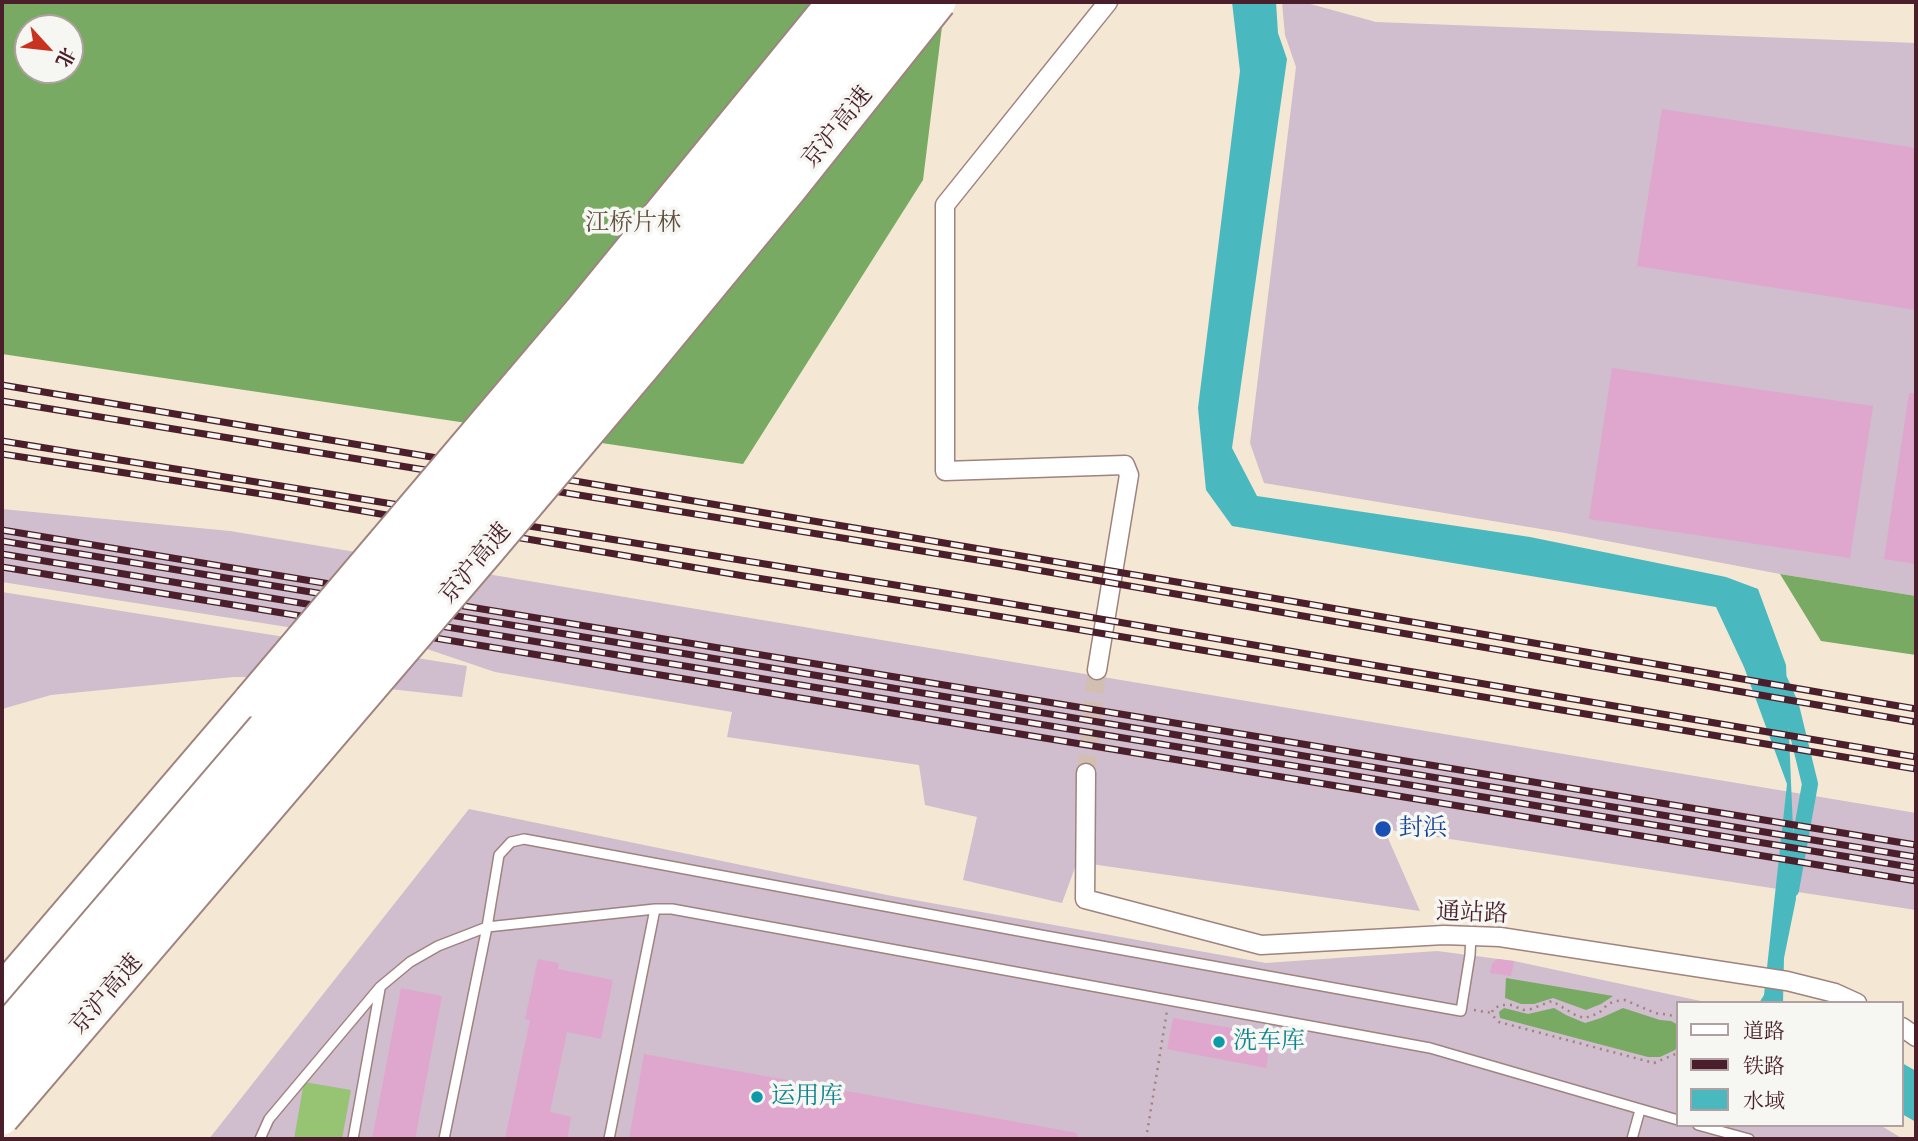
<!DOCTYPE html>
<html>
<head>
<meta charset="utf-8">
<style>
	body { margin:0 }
	#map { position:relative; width:1918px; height:1141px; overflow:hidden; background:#f4e7d3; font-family:"Gentium Book Plus","Noto Serif SC",serif }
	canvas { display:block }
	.frame { position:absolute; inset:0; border:4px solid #4a1f2b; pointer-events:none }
	.legend { position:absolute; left:1676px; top:1001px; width:228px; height:126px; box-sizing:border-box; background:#f6f6f2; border:2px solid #b1a0a2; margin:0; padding:9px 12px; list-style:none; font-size:21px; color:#4a1f2b }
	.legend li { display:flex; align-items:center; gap:14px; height:35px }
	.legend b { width:35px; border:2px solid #b1a0a2 }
	.north { position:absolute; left:14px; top:14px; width:70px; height:70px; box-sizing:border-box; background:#f6f6f2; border:2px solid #b1a0a2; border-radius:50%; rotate:117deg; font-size:19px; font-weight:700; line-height:28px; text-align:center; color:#4a1f2b }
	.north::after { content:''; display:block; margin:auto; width:24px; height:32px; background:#c8321e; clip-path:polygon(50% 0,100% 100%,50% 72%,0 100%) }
</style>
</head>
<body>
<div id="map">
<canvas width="1918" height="1141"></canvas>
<div class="frame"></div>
<ul class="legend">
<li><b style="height:9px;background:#fff"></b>道路</li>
<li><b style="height:9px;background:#4a1f2b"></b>铁路</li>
<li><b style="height:19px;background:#49b9bf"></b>水域</li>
</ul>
<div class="north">北</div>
</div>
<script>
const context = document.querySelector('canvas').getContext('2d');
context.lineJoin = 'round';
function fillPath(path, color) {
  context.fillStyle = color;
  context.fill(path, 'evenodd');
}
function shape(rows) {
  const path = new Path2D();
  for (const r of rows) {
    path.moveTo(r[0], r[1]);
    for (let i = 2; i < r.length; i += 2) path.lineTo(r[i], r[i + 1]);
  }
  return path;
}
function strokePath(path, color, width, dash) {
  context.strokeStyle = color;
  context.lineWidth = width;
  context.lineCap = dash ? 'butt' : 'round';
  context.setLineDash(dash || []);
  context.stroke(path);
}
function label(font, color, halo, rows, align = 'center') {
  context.font = font + ' "Gentium Book Plus","Noto Serif SC",serif';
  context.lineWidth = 7;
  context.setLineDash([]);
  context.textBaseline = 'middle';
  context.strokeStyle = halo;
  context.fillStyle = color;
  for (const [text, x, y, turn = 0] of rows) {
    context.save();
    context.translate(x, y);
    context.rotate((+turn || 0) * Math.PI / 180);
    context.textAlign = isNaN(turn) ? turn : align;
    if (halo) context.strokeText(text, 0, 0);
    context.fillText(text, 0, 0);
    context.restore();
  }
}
const industrial = shape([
	[1282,2,1303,2,1376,22,1916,43,1916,596,1780,574,1565,533,1264,483,1250,443,1296,67,1285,35],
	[2,509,230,531,1916,813,1916,910,1384,829,1420,911,1077,862,1062,903,963,880,977,817,925,805,919,765,727,737,732,712,495,672,427,649,2,582],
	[2,592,467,666,462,697,281,677,234,677,51,695,2,709],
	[469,809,892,896,1266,963,1437,951,1514,961,1710,1003,1678,1003,1678,1125,1880,1125,1903,1139,209,1139]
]);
const green = shape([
	[304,1082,351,1090,342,1139,294,1139]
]);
const forest = shape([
	[2,2,945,2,923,180,743,464,2,354],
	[28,28,70,28,70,70,28,70],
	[1780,574,1916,596,1916,655,1821,641],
	[1506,978,1613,996,1601,1004,1586,1010,1553,998,1534,1004,1521,1004,1505,998],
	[1504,1008,1528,1014,1554,1008,1566,1015,1585,1023,1601,1018,1623,1008,1660,1020,1671,1021,1678,1025,1678,1046,1675,1050,1660,1057,1648,1057,1500,1018,1499,1012]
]);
const water = shape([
	[1232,2,1276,2,1278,33,1287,59,1232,448,1257,496,1530,537,1726,577,1758,589,1786,665,1796,899,1784,958,1783,1003,1759,1003,1764,995,1787,784,1744,667,1716,607,1232,526,1206,490,1198,408,1240,71],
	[1902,1063,1916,1071,1916,1122,1902,1114]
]);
const canal = shape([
	[1780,681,1791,706,1810,784,1791,890]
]);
const building = shape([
	[1662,109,1916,148,1916,310,1637,266],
	[1612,368,1873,406,1850,558,1589,519],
	[1909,393,1916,393,1916,564,1884,559],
	[538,959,559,963,558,969,613,980,601,1039,567,1032,550,1112,571,1117,567,1139,505,1139,530,1020,525,1019],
	[1497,959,1514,961,1511,976,1490,973,1492,964],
	[401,988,442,996,415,1139,372,1139],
	[1173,1018,1272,1035,1266,1068,1167,1049],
	[644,1054,1077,1133,1077,1139,629,1139]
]);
const streetTunnel = shape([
	[1086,773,1097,670]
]);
const path = shape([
	[1474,1010,1492,1013],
	[1678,1019,1670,1015,1655,1013,1625,1000,1616,1001,1608,1004,1599,1013,1585,1018,1577,1016,1552,1001,1531,1009,1523,1010,1512,1005,1501,1005,1493,1009,1492,1013,1493,1016,1499,1022,1654,1063,1678,1053],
	[1146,1139,1167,1011]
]);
const lane = shape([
	[1698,1125,1749,1139],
	[260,1139,269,1119,380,987,410,962,438,946,487,927,655,909,672,909,1430,1048,1678,1120],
	[353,1139,380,989],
	[444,1139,487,927,499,855,511,842,524,839,1046,936,1461,1011,1470,955,1471,935],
	[609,1139,655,909],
	[1632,1139,1640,1110]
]);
const street = shape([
	[1097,670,1129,475,1125,465,945,471,945,205,1108,2],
	[1086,773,1085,899,1261,945,1444,935,1500,937,1787,981,1835,993,1857,1003],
	[1902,1027,1916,1037]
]);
const highway = shape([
	[2,991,251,700]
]);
const rail = shape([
	[2,385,1308,604,1916,709],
	[2,401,1008,565,1916,722],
	[2,441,982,599,1916,757],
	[2,454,275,496,744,576,979,613,1916,769],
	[2,530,1916,845],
	[2,541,1916,857],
	[2,554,1916,868],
	[2,567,1916,881]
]);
const highwayBridge = shape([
	[251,700,582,310,834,2],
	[2,1034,486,469,803,85,868,2],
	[2,1076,507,485,824,102,903,2],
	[2,1118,488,550,646,363,789,190,939,2]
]);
const markers = [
	[1383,829,9,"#1a4fb4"],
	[1219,1042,7,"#0f9aa8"],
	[757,1097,7,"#0f9aa8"]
];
const streetNames = [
	["京沪高速",838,128,-51],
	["京沪高速",476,564,-50],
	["通站路",1472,914,2],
	["京沪高速",107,995,-49]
];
const parkNames = [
	["江桥片林",633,224]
];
const transitNames = [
	["封浜",1399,829]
];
const cultureNames = [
	["洗车库",1233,1042],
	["运用库",771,1097]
];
fillPath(industrial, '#d0bdcd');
fillPath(green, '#97c472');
fillPath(forest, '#79aa64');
fillPath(water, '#49b9bf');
strokePath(canal, '#49b9bf', 16);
fillPath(building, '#dfa7cd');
strokePath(streetTunnel, '#d2bfb1', 18, [18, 9]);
strokePath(lane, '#9f837f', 12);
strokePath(street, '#9f837f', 21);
strokePath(highway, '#9f837f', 37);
strokePath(path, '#9f837f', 2.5, [2, 5]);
strokePath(lane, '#fff', 9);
strokePath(street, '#fff', 18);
strokePath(highway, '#fff', 33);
strokePath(rail, '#4a1f2b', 7);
strokePath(rail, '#f6f6f2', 4.5, [13]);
strokePath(highwayBridge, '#9f837f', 37, []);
strokePath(highwayBridge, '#fff', 33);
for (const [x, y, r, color] of markers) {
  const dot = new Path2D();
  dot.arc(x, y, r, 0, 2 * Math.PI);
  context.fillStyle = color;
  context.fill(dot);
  strokePath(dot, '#f6f6f2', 2.5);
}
label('24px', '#4a1f2b', '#f6f6f2', streetNames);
label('24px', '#615140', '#f6f6f2', parkNames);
label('24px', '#164399', '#f6f6f2', transitNames, 'left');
label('24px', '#0d838f', '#f6f6f2', cultureNames, 'left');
</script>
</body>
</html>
